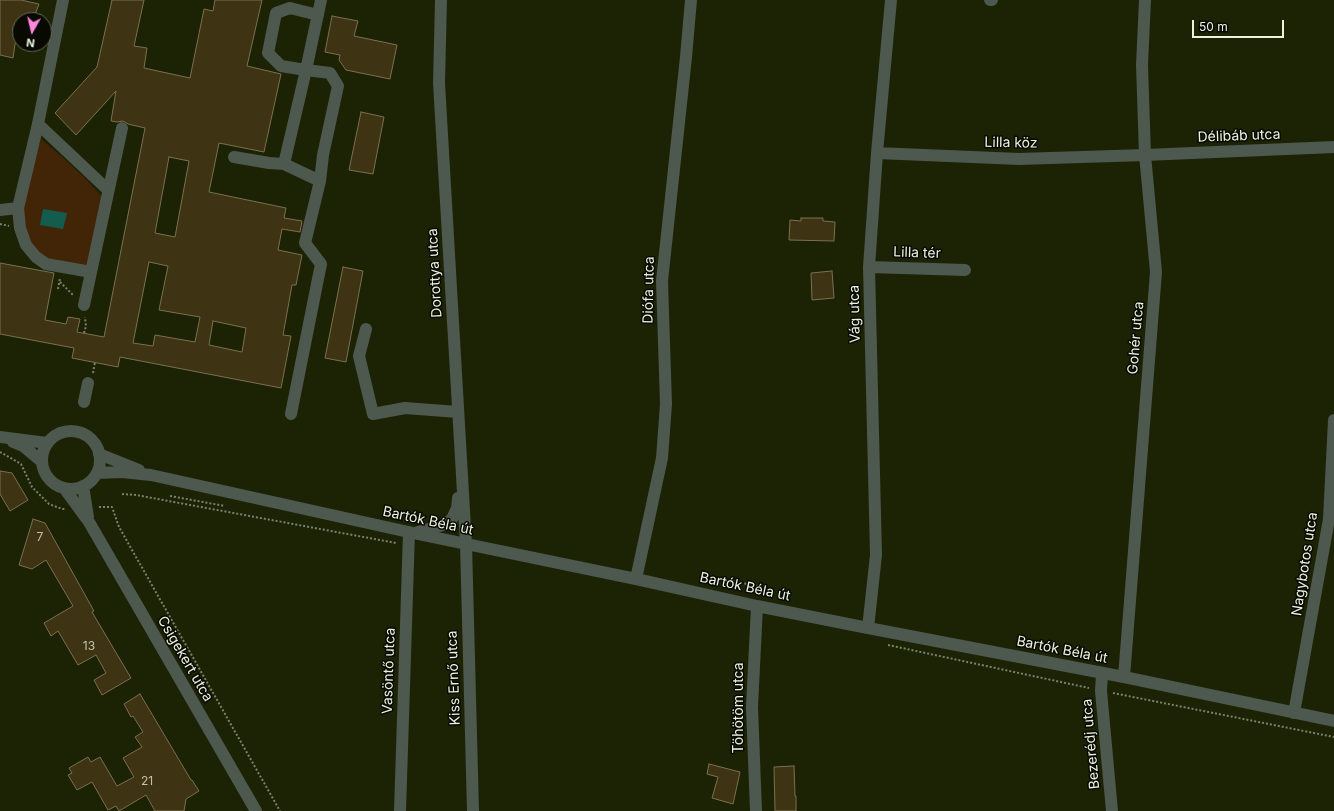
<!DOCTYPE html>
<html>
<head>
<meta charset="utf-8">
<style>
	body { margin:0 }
	#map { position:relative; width:1334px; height:811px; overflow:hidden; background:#1c2204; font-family:Inter,sans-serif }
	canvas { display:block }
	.north { position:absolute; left:12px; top:12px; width:40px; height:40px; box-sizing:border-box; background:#080a02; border:1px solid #64675b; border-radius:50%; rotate:188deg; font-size:11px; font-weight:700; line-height:16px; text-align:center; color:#edf2e0 }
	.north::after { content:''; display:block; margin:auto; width:14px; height:18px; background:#ff85df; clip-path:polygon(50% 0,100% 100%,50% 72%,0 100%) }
	.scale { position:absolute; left:1192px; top:20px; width:92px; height:18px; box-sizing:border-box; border:2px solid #edf2e0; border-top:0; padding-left:5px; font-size:12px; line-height:14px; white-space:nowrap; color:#edf2e0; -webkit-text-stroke:3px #080a02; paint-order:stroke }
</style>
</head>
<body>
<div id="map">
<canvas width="1334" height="811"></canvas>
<div class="north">N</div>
<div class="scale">50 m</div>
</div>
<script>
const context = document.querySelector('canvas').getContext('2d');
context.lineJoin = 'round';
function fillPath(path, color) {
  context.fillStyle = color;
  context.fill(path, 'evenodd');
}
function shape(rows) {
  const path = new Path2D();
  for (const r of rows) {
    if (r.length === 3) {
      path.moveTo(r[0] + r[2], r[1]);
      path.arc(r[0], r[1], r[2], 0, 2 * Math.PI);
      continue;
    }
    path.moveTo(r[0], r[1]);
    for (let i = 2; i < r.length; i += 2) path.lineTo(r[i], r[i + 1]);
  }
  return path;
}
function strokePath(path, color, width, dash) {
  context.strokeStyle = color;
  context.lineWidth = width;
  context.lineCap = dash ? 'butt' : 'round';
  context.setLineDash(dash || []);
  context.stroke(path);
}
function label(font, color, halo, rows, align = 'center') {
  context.font = font + ' Inter,sans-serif';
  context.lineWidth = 3;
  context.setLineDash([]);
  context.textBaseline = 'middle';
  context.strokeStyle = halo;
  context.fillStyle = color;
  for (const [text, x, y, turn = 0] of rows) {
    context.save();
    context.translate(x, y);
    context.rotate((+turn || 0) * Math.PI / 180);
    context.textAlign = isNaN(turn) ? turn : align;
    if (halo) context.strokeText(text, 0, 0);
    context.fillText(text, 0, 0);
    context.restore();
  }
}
const green = shape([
	[41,139,61,156,86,179,103,198,88,266,45,258,33,248,24,228,23,205]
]);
const water = shape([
	[43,209,67,213,63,229,40,225]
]);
const building = shape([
	[0,0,21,0,39,4,33,20,20,20,20,39,15,44,13,58,0,55,0,0],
	[112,0,144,0,134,46,147,48,144,68,190,78,204,9,213,11,215,0,262,0,247,66,281,74,264,152,219,143,209,192,286,208,284,218,302,221,300,232,282,229,278,250,302,255,296,285,292,285,283,335,291,336,281,388,120,357,118,367,72,358,74,348,0,334,0,263,54,273,45,320,66,324,68,317,80,319,77,332,104,337,145,128,128,124,123,121,117,122,111,121,116,91,76,135,55,113,97,67,112,0],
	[169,157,189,161,175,237,155,233,169,157],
	[149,262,168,266,159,310,200,317,195,342,155,335,153,346,133,343,149,262],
	[213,321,246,328,242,352,209,345,213,321],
	[332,16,358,21,354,36,397,45,390,79,346,70,339,60,340,55,325,52,332,16],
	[361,112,384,117,373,174,349,170,361,112],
	[801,218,823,218,823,221,835,222,834,241,789,240,790,220,801,221,801,218],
	[343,267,363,271,346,362,325,358,343,267],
	[832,271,834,298,812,300,811,273,832,271],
	[0,471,12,473,28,500,10,511,0,494,0,471],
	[33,519,45,523,94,611,92,612,131,678,102,695,94,680,106,673,96,655,78,665,58,631,51,636,44,623,73,606,46,560,32,569,19,565,33,519],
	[140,694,191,780,192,780,199,791,186,799,184,811,155,811,146,795,119,811,116,806,108,810,92,782,77,790,68,775,72,773,69,768,88,757,91,762,100,757,117,786,134,777,123,758,142,747,135,737,143,732,133,716,131,717,124,704,140,694],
	[709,764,740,772,733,804,712,798,718,777,707,774,709,764],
	[794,766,795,796,796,796,796,811,775,811,774,767,794,766]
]);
const path = shape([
	[0,224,9,226],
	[60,282,73,295],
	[58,289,60,278],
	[84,333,86,326,85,317],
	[93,373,95,362],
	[0,452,21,464,32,487,49,504,62,509,65,509],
	[122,494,136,495,396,543],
	[170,496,225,506],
	[99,507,112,507,119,527,280,811],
	[713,577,762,587],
	[888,645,1089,688],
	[1113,693,1334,737]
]);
const minor = shape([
	[63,0,38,124,18,208,20,228,26,245,36,257,46,264,91,272],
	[441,0,439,83,466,544,473,811],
	[990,0,992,0],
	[38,124,108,190],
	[877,153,1019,159,1145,155,1334,147],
	[234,157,269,163,284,164,306,70,281,66,268,53,276,13,290,8,318,15],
	[284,164,320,181],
	[0,210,18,208],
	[869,267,965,270],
	[84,305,122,128],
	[366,329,359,356,373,414,405,408,458,412],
	[84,402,88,383],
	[291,414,321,264,305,243,320,181,323,155,338,86,330,73,306,70,321,0],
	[71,460,29],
	[0,437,47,443],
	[13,442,23,446,41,461],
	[99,454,139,470],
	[97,473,122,472,151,475,413,533,636,579,757,606,868,628,1124,677,1334,721],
	[83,486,88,517],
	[64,488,89,522,256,811],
	[418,532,443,525,452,519,457,508,458,498],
	[636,579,662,458,666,404,662,281,686,57,691,0],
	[868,628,876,555,869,267,877,153,891,0],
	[1102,674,1101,691,1112,811],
	[1124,677,1156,272,1145,155,1142,65,1145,0],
	[1294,713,1329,519,1334,420],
	[400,811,409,532],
	[756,811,752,707,757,606]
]);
const numberNames = [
	["7",40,537],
	["13",89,646],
	["21",147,781]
];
const streetNames = [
	["Délibáb utca",1239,136,-2],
	["Lilla köz",1011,143,1],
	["Lilla tér",917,253,2],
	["Dorottya utca",435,273,-93],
	["Diófa utca",649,290,-89],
	["Vág utca",855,314,-91],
	["Gohér utca",1136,338,-85],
	["Bartók Béla út",428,521,12],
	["Nagybotos utca",1305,564,-81],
	["Bartók Béla út",745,587,12],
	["Bartók Béla út",1062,650,11],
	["Csigekert utca",185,659,60],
	["Vasöntő utca",389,671,-88],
	["Kiss Ernő utca",454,678,-92],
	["Töhötöm utca",739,708,-90],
	["Bezerédj utca",1091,744,-95]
];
fillPath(green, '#422506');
fillPath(water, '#145c4e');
fillPath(building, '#3e3414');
strokePath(building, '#7b704f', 1);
strokePath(path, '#7c8269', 2, [2, 2]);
strokePath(minor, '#4d584e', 12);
label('12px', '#c1c2ad', null, numberNames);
label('14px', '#edf2e0', '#080a02', streetNames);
</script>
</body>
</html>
